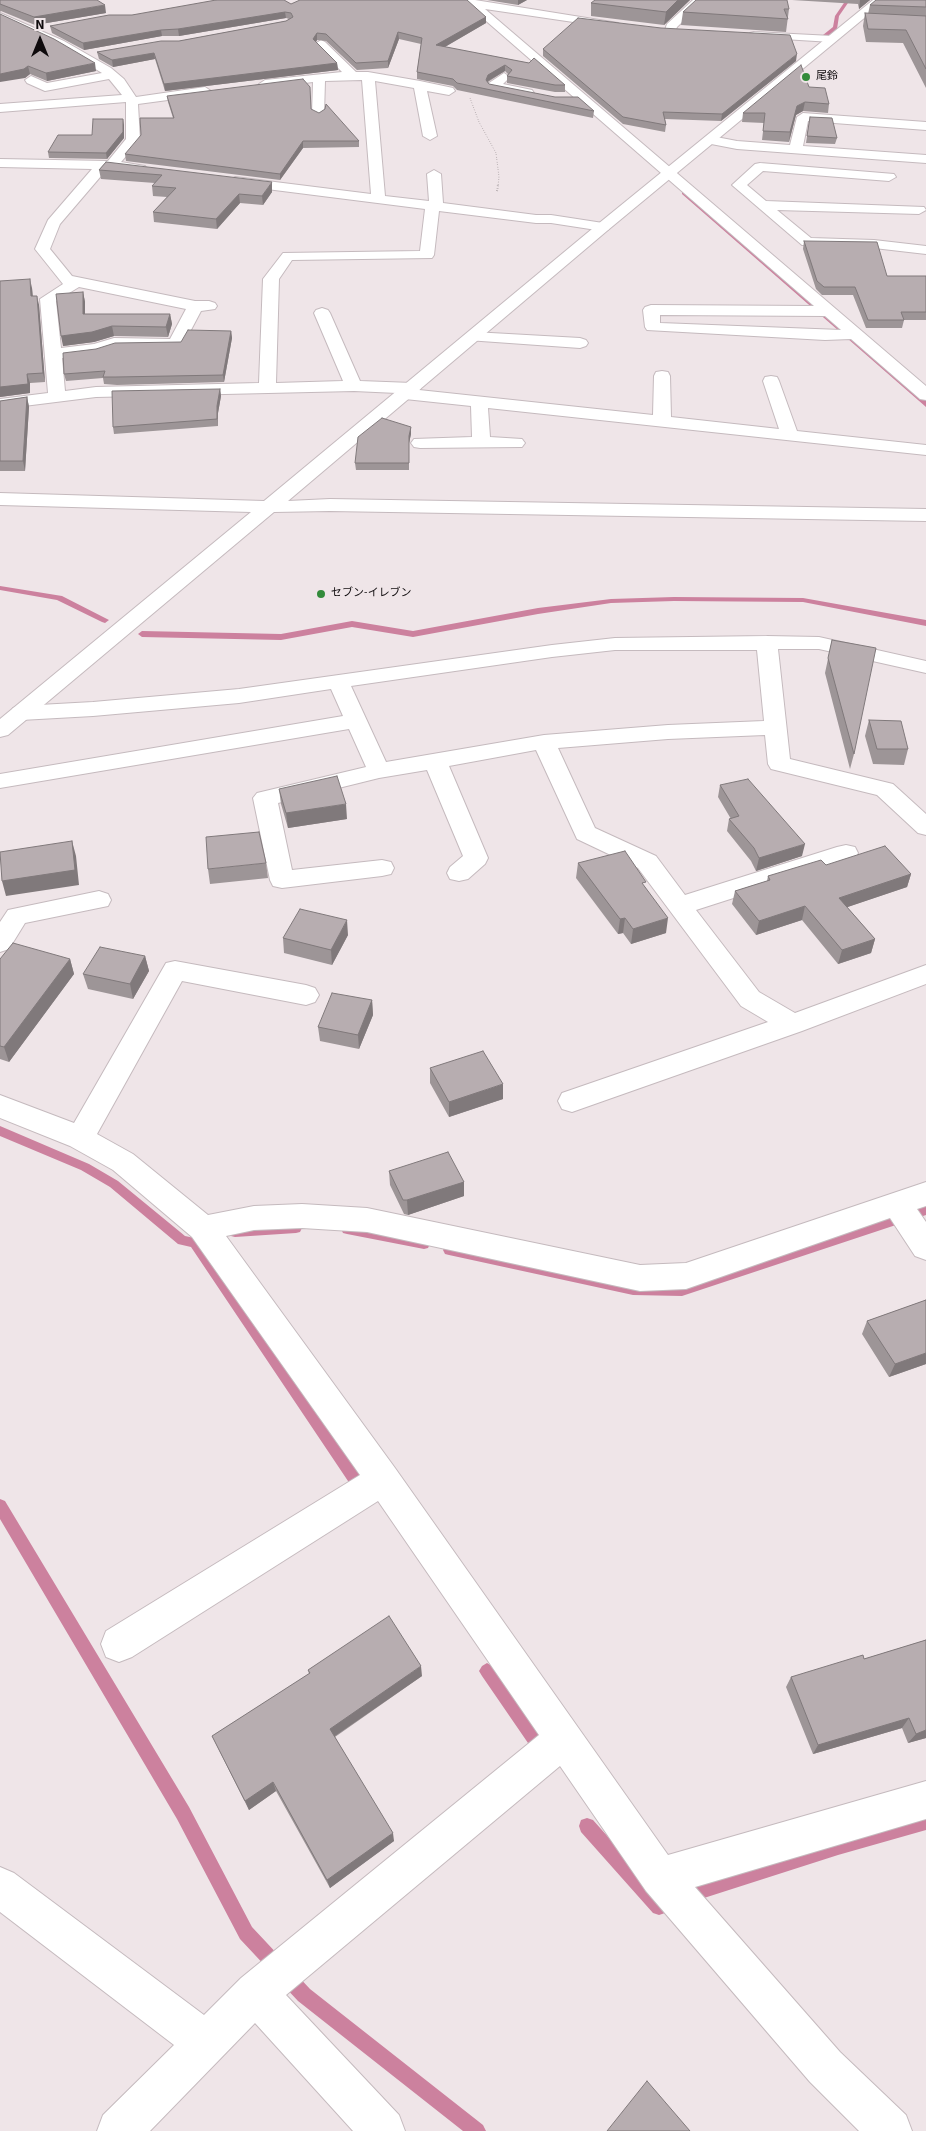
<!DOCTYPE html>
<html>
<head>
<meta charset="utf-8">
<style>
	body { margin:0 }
	#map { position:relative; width:926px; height:2131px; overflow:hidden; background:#efe5e8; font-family:"Source Sans 3",sans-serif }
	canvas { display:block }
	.north { position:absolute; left:15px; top:15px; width:50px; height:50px; -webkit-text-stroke:4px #efe5e8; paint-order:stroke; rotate:0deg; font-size:14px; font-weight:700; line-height:20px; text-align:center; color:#0f0b0d }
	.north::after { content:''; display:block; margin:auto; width:18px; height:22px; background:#0f0b0d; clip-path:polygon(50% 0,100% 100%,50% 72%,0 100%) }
</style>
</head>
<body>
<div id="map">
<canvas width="926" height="2131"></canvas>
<div class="north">N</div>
</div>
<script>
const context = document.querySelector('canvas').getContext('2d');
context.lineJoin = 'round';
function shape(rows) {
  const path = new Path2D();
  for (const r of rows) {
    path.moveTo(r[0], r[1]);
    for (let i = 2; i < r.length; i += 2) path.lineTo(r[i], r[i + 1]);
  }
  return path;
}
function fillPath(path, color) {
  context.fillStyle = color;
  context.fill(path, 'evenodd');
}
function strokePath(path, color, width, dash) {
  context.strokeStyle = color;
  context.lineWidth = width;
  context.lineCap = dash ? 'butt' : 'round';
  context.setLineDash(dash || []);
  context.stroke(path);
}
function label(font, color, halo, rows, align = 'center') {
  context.font = font + ' "Source Sans 3","Noto Sans JP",sans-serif';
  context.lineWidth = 4.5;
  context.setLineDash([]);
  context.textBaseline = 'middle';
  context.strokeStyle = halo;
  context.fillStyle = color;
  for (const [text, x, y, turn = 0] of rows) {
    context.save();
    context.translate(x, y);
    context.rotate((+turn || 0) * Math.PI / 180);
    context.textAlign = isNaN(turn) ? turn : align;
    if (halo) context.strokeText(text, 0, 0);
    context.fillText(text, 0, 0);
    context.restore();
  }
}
const stream = shape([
	[846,0,850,0,839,16,837,29,826,38,811,37,813,35,823,35,833,27,835,16,846,0],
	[682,192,686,192,926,401,926,407,682,194,682,192],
	[0,586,62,596,109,620,105,623,102,622,57,600,0,590,0,586],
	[674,597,803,598,926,620,926,626,803,602,674,601,611,603,538,614,413,637,352,627,281,640,142,637,138,634,142,631,281,634,352,621,413,631,538,608,611,599,674,597],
	[0,1126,89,1164,118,1181,185,1236,199,1239,358,1471,360,1476,358,1481,353,1483,348,1481,191,1247,178,1244,110,1187,81,1170,0,1136,0,1126],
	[926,1205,926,1215,682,1296,633,1295,449,1255,445,1254,443,1250,445,1246,449,1245,633,1285,682,1286,926,1205],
	[296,1223,300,1224,302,1228,300,1232,296,1233,235,1237,231,1236,229,1232,231,1228,235,1227,296,1223],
	[347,1224,424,1239,428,1240,430,1244,428,1248,424,1249,347,1234,343,1233,341,1229,343,1225,347,1224],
	[0,1499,5,1501,189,1807,252,1927,310,1989,483,2125,486,2131,463,2131,298,2001,240,1939,177,1819,0,1519,0,1499],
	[487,1663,492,1666,538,1733,541,1738,538,1743,533,1746,528,1743,482,1676,479,1671,482,1666,487,1663],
	[926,1814,926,1830,838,1855,704,1898,698,1896,696,1890,698,1884,704,1882,838,1839,926,1814],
	[587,1818,593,1820,665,1901,667,1907,665,1913,659,1915,653,1913,581,1832,579,1826,581,1820,587,1818]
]);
const pathFar1 = shape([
	[470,98,479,122,496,153,499,177,498,186]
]);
const path = shape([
	[497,191,498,185]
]);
const street = shape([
	[462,0,475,0,618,23,620,25,618,27,614,28,485,9,926,386,926,400,920,399,851,339,825,340,647,330,645,327,643,310,645,307,651,305,814,306,462,0],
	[660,315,825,316,841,330,660,323,660,315],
	[693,0,705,0,677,27,675,32,667,32,665,30,667,24,693,0],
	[0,13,64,41,111,68,124,79,136,97,205,87,211,91,205,95,138,104,140,140,121,162,145,166,147,169,140,173,107,169,60,224,50,249,72,276,195,301,209,301,215,303,217,306,215,309,201,311,182,347,116,348,97,354,62,358,65,391,96,387,259,383,263,279,283,253,420,251,425,209,235,185,228,181,235,177,371,194,362,80,325,81,324,114,318,118,312,114,313,82,265,88,259,84,265,80,342,72,315,44,321,40,325,42,356,72,368,72,420,81,453,88,455,91,449,95,427,91,437,136,430,140,423,136,414,88,375,81,385,196,429,201,427,174,434,170,441,174,443,203,536,215,551,215,603,223,608,224,610,227,608,230,603,231,551,223,536,223,439,211,434,255,432,258,292,260,279,279,276,383,343,381,314,313,316,310,322,308,328,310,330,313,360,381,412,383,418,384,421,388,419,390,653,415,654,376,656,372,662,371,668,372,670,376,671,417,779,429,763,381,765,377,771,376,777,377,779,381,797,431,926,445,926,455,488,408,490,437,522,439,525,443,522,447,420,448,414,447,411,443,414,439,472,437,471,406,405,399,399,398,397,393,354,391,96,397,0,409,0,399,48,393,40,299,63,284,35,249,48,220,92,169,0,167,0,159,108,161,126,139,126,102,0,112,0,104,122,95,109,79,45,91,27,83,25,80,31,76,47,83,102,73,56,45,0,20,0,13],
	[79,287,186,309,170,339,114,338,94,344,61,348,56,301,79,287],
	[754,32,832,36,838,39,832,42,750,37,748,35,750,33,754,32],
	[504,73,510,77,503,84,532,90,534,93,532,96,528,97,489,89,487,86,489,83,504,73],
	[803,113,926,122,926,130,808,121,803,146,926,155,926,163,737,149,706,143,704,140,711,136,737,141,790,145,797,117,803,113],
	[760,163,894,174,896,177,889,181,763,171,747,185,766,201,924,207,926,210,919,214,777,210,811,238,874,240,926,246,926,254,874,248,802,245,732,185,755,164,760,163],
	[473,332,580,338,586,340,588,343,586,346,580,348,467,340,465,337,467,334,473,332],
	[767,636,819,637,926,661,926,673,819,649,778,649,790,759,893,784,926,814,926,835,918,833,877,795,771,769,768,764,765,735,668,739,558,748,595,828,656,856,685,895,837,847,846,845,855,847,858,853,855,859,696,910,759,992,795,1013,926,965,926,984,802,1031,572,1112,562,1109,558,1101,562,1093,768,1022,741,1006,638,868,577,839,536,750,449,766,488,858,485,864,468,879,459,881,450,879,447,873,450,867,463,856,427,770,379,778,278,803,292,870,382,860,391,862,394,868,391,874,382,876,282,888,273,886,270,880,253,798,257,793,366,767,349,729,0,788,0,774,343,716,331,689,239,703,93,716,21,720,13,718,10,713,13,708,21,706,93,702,239,689,552,645,615,638,767,636],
	[615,650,757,650,764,721,668,725,544,735,386,762,351,686,552,657,615,650],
	[99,891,108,894,111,900,108,906,25,923,9,949,0,952,0,922,8,910,99,891],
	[175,961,306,985,315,988,319,995,315,1002,306,1005,182,981,97,1134,133,1154,208,1215,254,1206,302,1204,367,1208,640,1265,686,1263,926,1182,926,1206,917,1209,926,1222,926,1260,915,1256,890,1218,686,1289,640,1291,367,1232,302,1228,254,1230,226,1236,395,1468,668,1855,926,1781,926,1819,695,1887,840,2052,906,2115,912,2131,859,2131,810,2082,646,1891,560,1766,286,1995,399,2115,405,2131,353,2131,255,2023,150,2131,97,2131,103,2115,174,2045,0,1912,0,1867,14,1873,204,2015,241,1978,539,1735,378,1501,132,1657,119,1662,106,1657,101,1644,106,1631,360,1475,192,1237,113,1170,70,1146,0,1118,0,1095,74,1123,166,963,175,961]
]);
const secondary = shape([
	[873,0,886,0,608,230,288,501,330,499,926,509,926,521,330,511,274,512,8,735,0,737,0,719,251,512,0,505,0,493,264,501,598,224,873,0]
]);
const wall = shape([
	[0,0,106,13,35,25,1,11,0,12],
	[487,0,527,0,518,5],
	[690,0,664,25,591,16,591,3],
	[792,0,870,0,859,9,858,4],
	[926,0,926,88,903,43,866,42,863,26,865,13,868,14,870,5],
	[291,4,486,17,486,23,445,47,529,63,565,85,565,92,555,92,507,83,507,76,508,74,505,71,488,82,489,84,594,111,593,118,457,90,453,86,417,79,417,72,421,44,399,39,388,68,357,70,326,41,317,40,316,42,337,63,338,70,165,91,155,59,113,67,99,59,97,52,179,41,286,21,289,19,286,18,179,36,162,36,84,50,52,33,50,26,132,15],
	[789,9,786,32,681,25,683,12],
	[0,14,96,71,47,81,30,74,25,78],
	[543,49,796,61,721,121,665,119,666,125,665,132,623,124,543,56],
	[809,87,829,104,828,113,803,111,796,115,789,142,762,140,764,123,742,122,743,113],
	[167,96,311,110,359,141,359,147,303,148,280,180,126,161,125,154,173,118,168,102],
	[810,117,837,138,835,144,806,143],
	[124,125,124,138,107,159,49,158,48,152,92,135],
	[106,162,272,192,263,205,240,203,217,229,154,222,153,212,167,197,153,196,152,186,155,183,101,179,99,170],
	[804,241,887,276,926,276,926,320,904,320,902,328,866,328,853,295,822,295,816,289,803,249],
	[0,281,32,288,33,296,39,305,45,382,30,383,30,393,0,397],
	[83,292,85,302,85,314,170,314,172,324,168,337,114,336,94,342,63,346],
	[231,331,232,338,224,382,117,385,104,384,103,378,66,381,64,374,96,349,181,342],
	[220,389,221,396,218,413,218,426,114,434,113,427],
	[27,397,29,407,25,471,0,471,0,401],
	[411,427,411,434,409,443,409,470,356,470,355,463],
	[832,640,854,754,850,769,825,673],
	[869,720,908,749,904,765,873,764,865,736],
	[720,785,802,856,756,871,751,861,727,831,729,819,731,819,718,797],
	[279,789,347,819,288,828,281,804],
	[266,863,268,878,210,884,208,869],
	[578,863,645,887,666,933,631,944,623,933,618,934,576,878],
	[826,865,911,874,907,887,847,907,875,939,871,953,838,964,802,920,756,935,732,904,735,891,767,881,768,876],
	[348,935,332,965,284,953,283,938],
	[145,956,149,971,133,999,88,989,83,974],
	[0,959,70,959,74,974,9,1062,0,1059],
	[372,1000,373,1015,359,1049,320,1041,318,1027],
	[430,1068,503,1099,449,1117,430,1083],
	[389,1171,464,1182,464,1196,408,1215,404,1214,390,1185],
	[926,1300,926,1364,889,1377,862,1334,867,1321],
	[926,1640,926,1738,908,1743,902,1728,813,1754,786,1687,791,1677,864,1659],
	[308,1670,422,1676,335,1737,394,1841,330,1888,276,1791,249,1810,212,1736,309,1674]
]);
const shadedWall = shape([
	[518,0,527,0,518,5],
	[678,0,690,0,664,25,666,12],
	[860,0,870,0,859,9],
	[105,5,106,13,35,25,34,17],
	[285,12,286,18,179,36,178,29],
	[486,17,486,23,436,52,436,45],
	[161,30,162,36,84,50,83,43],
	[398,32,399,39,388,68,388,61],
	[317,33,317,40,314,45,313,39],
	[154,53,155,59,113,67,112,60],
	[797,54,796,61,721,121,722,114],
	[95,63,96,71,47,81,46,73],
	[337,63,338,70,165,91,164,84],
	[505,65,505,71,488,81,485,87,486,80,488,75],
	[28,66,30,74,25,78,0,82,0,74],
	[805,102,803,111,796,115,789,142,790,132,797,106],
	[123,119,124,125,124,138,107,159,106,153],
	[303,141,303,148,280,180,280,174],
	[272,182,272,192,263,205,262,196],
	[239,194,240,203,217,229,216,219],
	[30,279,32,288,33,305,31,296],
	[83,292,85,302,85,323,83,314],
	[37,296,39,305,45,382,43,373],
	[170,314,172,324,168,337,166,327],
	[112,326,114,336,94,342,63,346,61,336],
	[231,331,232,338,224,382,223,375],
	[27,374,30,383,30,393,0,397,0,387],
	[220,389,221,396,218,413,218,426,217,406],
	[27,397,29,407,25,471,23,461],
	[411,427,411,434,409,443,409,470,409,436],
	[346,804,347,819,288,828,286,813],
	[72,841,76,856,79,885,6,896,2,881],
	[805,844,802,856,756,871,759,858],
	[911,874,907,887,836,911,839,898],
	[805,906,802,920,756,935,759,921],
	[625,918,623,933,618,934,620,919],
	[668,918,666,933,631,944,633,929],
	[347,920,348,935,332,965,331,950],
	[875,939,871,953,838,964,842,950],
	[145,956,149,971,133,999,130,984],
	[70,959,74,974,9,1062,4,1047],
	[372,1000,373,1015,359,1049,358,1035],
	[503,1084,503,1099,449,1117,449,1102],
	[464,1182,464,1196,408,1215,407,1200],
	[926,1353,926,1364,889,1377,895,1364],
	[421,1666,422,1676,332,1738,330,1729],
	[909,1718,902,1728,813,1754,818,1745],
	[926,1730,926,1738,908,1743,916,1734],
	[273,1782,276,1791,249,1810,245,1801],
	[393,1833,394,1841,330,1888,327,1880]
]);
const building = shape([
	[0,0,97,0,105,5,34,17,0,4,0,0],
	[216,0,284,0,291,4,300,0,467,0,486,17,436,45,529,63,534,58,565,85,555,85,507,76,512,70,505,65,488,75,486,80,489,84,555,97,578,97,594,111,457,83,453,79,417,72,422,38,398,32,388,61,356,63,326,34,317,33,313,39,337,63,164,84,154,53,112,60,97,52,161,41,179,41,286,21,293,17,291,13,285,12,178,29,161,30,83,43,50,26,109,15,132,15,216,0],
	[595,0,678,0,666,12,591,3,595,0],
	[696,0,787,0,789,9,784,9,788,19,683,12,696,0],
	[876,0,926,0,926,7,870,5,876,0],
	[865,13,926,16,926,69,906,30,868,29,865,13],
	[0,14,54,39,95,63,46,73,28,66,24,69,0,74,0,14],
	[578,18,661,28,790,35,797,54,722,114,663,112,666,125,623,117,543,49,578,18],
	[801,65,809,87,825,88,829,104,805,102,797,106,790,132,763,131,765,113,743,113,801,65],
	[303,79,310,87,311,109,319,113,325,109,326,104,359,141,303,141,280,174,125,154,141,135,140,118,174,118,167,96,303,79],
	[810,117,832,118,837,138,807,136,810,117],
	[93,119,123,119,123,132,106,153,48,152,58,135,92,135,93,119],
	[106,162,272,182,262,196,239,194,216,219,153,212,176,188,152,186,162,175,99,170,106,162],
	[804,241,877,242,887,276,926,276,926,312,901,312,904,320,868,320,855,287,824,287,817,281,804,241],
	[30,279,31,296,37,296,43,373,27,374,28,384,0,387,0,281,30,279],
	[83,292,83,314,170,314,166,327,112,326,92,332,61,336,56,294,83,292],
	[188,330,231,331,223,375,116,377,103,377,105,371,64,374,63,353,96,349,115,343,181,342,188,330],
	[220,389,217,406,217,419,113,427,112,391,220,389],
	[27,397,23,461,0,461,0,401,27,397],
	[382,418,411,427,409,436,409,463,355,463,358,437,382,418],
	[832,640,876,648,854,754,828,658,832,640],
	[869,720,901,721,908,749,877,749,869,720],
	[337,776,346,804,286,813,279,789,337,776],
	[748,779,805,844,759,858,754,848,729,819,739,816,720,785,748,779],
	[259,832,266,863,208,869,206,837,259,832],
	[72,841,75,870,2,881,0,852,72,841],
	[885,846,911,874,839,898,875,939,842,950,805,906,759,921,735,891,770,880,768,876,821,860,826,865,885,846],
	[625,851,646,882,642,883,668,918,633,929,625,918,620,919,578,863,625,851],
	[300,909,347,920,331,950,283,938,300,909],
	[13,943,70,959,4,1047,0,1046,0,959,13,943],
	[100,947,145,956,130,984,83,974,100,947],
	[332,993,372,1000,358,1035,318,1027,332,993],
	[483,1051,503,1084,449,1102,430,1068,483,1051],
	[448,1152,464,1182,407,1200,403,1200,389,1171,448,1152],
	[926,1300,926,1353,895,1364,867,1321,926,1300],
	[389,1616,421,1666,330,1729,393,1833,327,1880,273,1782,245,1801,212,1736,310,1673,308,1670,389,1616],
	[926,1640,926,1730,916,1734,909,1718,818,1745,791,1677,863,1655,864,1659,926,1640],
	[647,2081,690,2131,607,2131,647,2081]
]);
const markers = [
	[806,77,5,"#338b3b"],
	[321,594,5,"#338b3b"]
];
const farPoinames = [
	["尾鈴",816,77],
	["セブン-イレブン",331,594]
];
fillPath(stream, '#cc819e');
strokePath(street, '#c5babe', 2);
strokePath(secondary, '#c5babe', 2);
strokePath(pathFar1, '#867f81', 1, [0.5, 2]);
strokePath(path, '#867f81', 2, [0.5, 2]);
fillPath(street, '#fff');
fillPath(secondary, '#fff');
fillPath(wall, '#9d9597');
fillPath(shadedWall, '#80797b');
fillPath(building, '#b7adb0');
strokePath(building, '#80797b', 1);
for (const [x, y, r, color] of markers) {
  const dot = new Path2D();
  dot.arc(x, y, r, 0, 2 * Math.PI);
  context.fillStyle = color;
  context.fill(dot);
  strokePath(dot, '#efe5e8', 2);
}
label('11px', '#0f0b0d', '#efe5e8', farPoinames, 'left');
</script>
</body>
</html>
